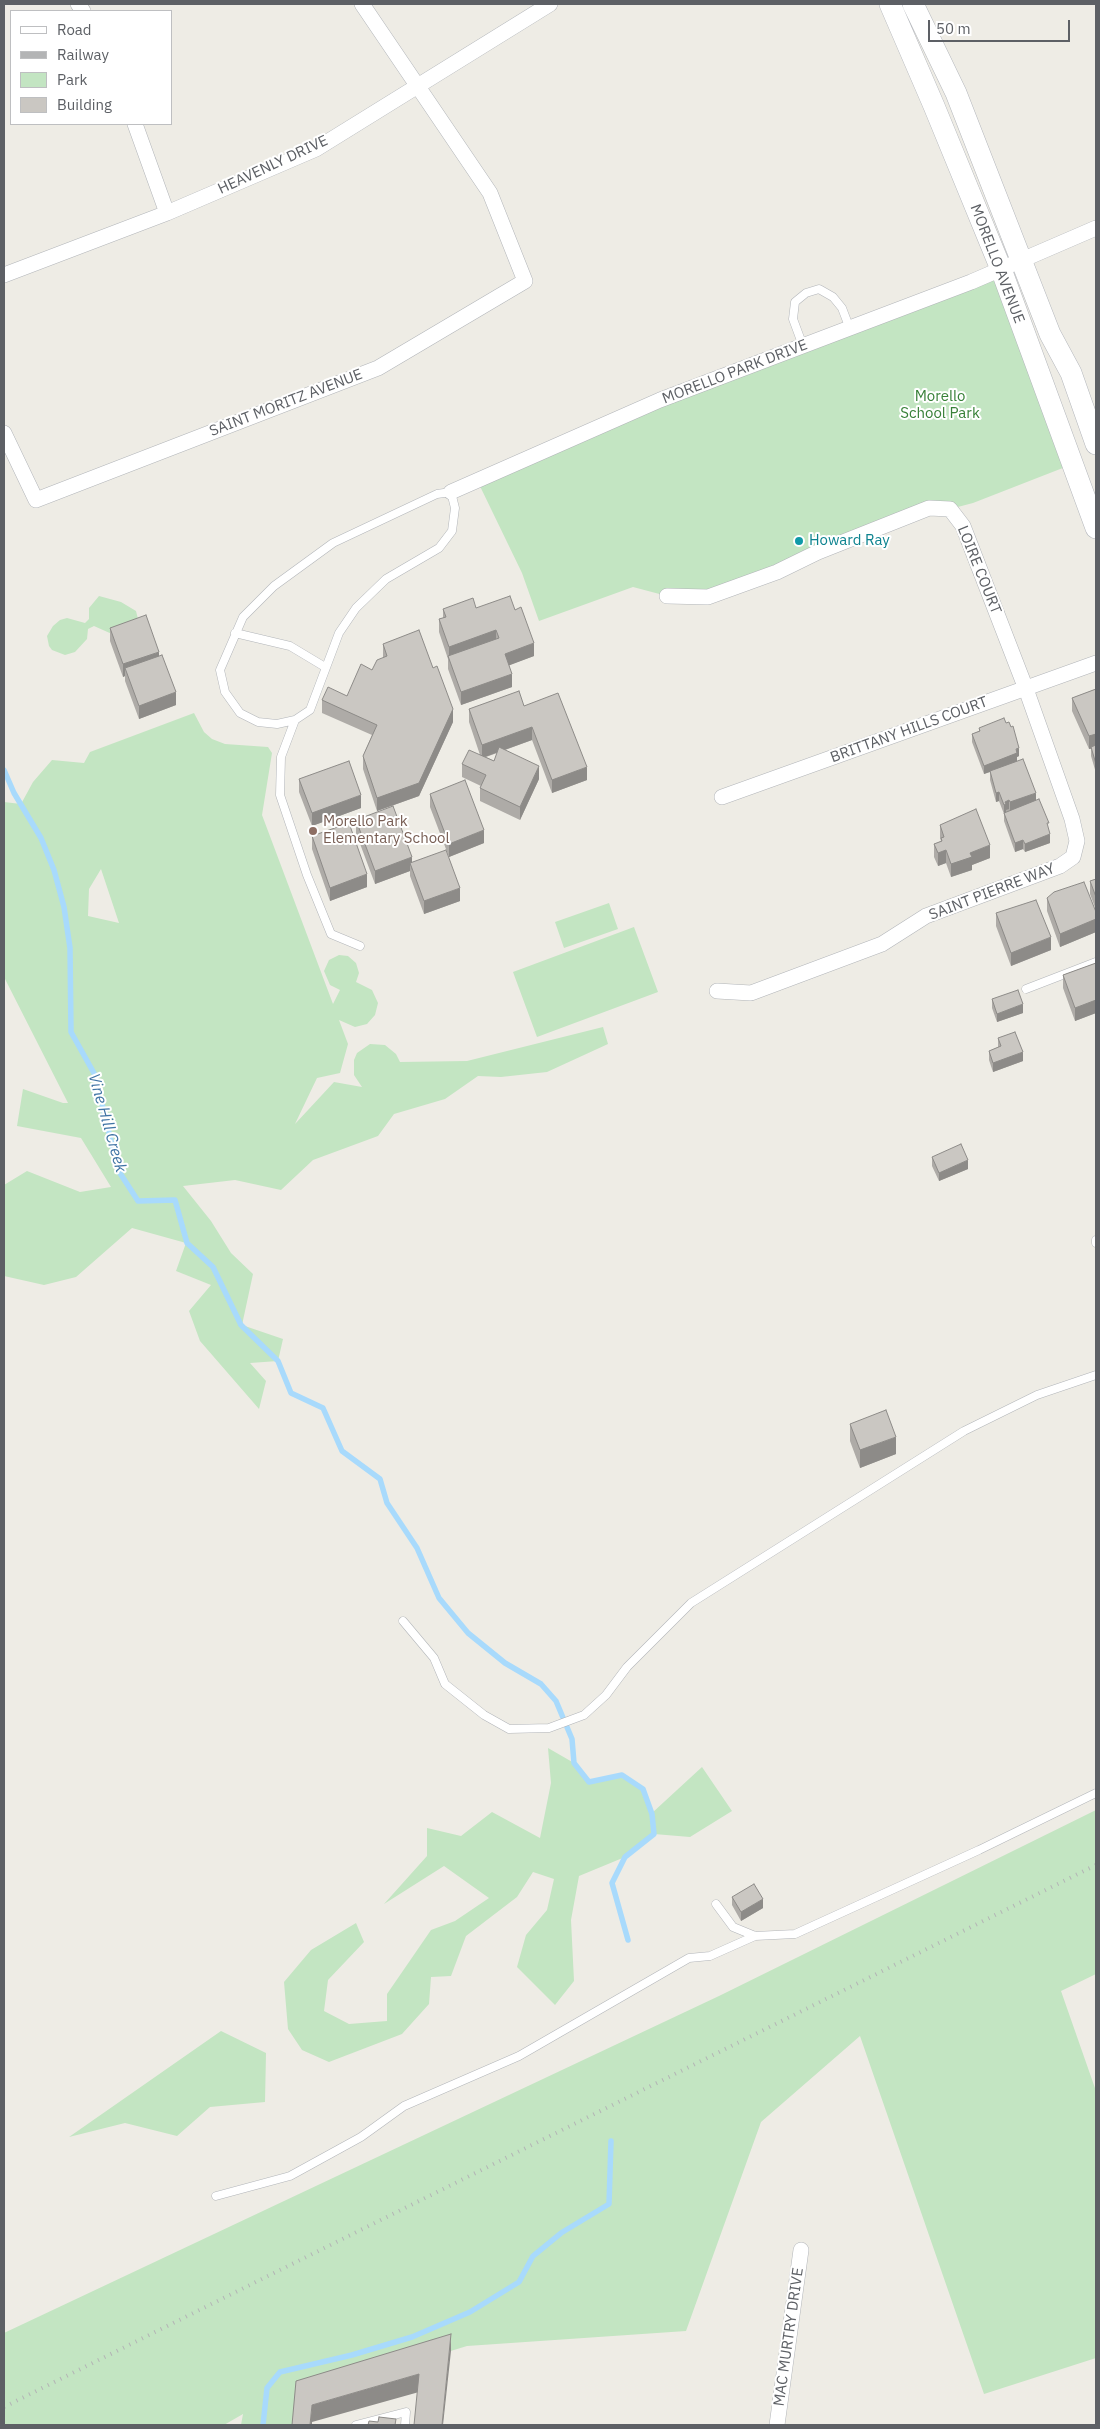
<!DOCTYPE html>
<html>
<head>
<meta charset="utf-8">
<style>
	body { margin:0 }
	#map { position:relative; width:1100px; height:2429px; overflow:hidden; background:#eeece5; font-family:"IBM Plex Sans",sans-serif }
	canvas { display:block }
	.frame { position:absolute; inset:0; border:5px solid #5d6065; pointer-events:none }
	.legend { position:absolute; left:10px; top:10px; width:162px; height:115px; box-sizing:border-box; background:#fff; border:1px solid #bebfc1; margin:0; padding:6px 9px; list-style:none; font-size:15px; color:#5d6065 }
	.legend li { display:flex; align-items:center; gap:10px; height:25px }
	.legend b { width:25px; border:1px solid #bebfc1 }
	.scale { position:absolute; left:928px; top:20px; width:142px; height:22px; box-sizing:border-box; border:2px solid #5d6065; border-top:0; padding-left:6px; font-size:15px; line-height:18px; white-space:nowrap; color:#5d6065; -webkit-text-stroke:4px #fff; paint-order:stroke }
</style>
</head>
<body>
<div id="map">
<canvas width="1100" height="2429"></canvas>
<div class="frame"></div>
<ul class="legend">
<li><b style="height:6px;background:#fff"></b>Road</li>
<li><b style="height:6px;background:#b3b4b5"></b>Railway</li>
<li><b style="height:14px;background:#c3e5c2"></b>Park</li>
<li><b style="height:14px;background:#cac7c2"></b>Building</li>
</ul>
<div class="scale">50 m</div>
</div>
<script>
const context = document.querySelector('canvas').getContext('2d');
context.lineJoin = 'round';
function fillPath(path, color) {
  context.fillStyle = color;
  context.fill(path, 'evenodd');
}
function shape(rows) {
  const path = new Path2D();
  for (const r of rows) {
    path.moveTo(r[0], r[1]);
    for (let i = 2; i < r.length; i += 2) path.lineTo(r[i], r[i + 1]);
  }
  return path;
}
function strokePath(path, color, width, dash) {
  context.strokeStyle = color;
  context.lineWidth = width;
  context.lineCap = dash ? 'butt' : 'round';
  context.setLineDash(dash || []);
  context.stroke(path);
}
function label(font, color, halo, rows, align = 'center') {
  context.font = font + ' "IBM Plex Sans",sans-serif';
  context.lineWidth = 4;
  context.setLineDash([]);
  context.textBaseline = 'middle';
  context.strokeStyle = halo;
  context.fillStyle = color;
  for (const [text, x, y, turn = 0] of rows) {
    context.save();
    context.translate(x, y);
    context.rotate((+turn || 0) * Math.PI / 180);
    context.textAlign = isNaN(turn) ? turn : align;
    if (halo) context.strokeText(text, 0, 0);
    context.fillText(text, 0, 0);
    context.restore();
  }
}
const green = shape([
	[1001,269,1073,464,973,503,950,509,929,508,708,597,667,596,633,587,539,621,522,573,477,480],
	[99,596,121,602,136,611,138,619,112,634,94,626,88,629,87,639,75,652,65,655,52,650,49,646,47,636,53,626,60,620,67,618,85,623,89,619,89,608],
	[194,713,204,732,212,739,225,744,268,747,272,753,262,815,333,1004,340,990,330,985,324,971,329,960,339,955,348,956,356,963,359,973,356,982,372,990,378,1003,375,1015,367,1024,355,1027,339,1020,348,1044,340,1073,317,1078,295,1124,334,1082,362,1087,354,1075,354,1060,357,1053,370,1044,385,1045,396,1054,400,1062,467,1061,603,1027,608,1044,547,1072,501,1077,478,1076,445,1099,394,1114,378,1136,313,1160,281,1190,235,1180,183,1186,211,1221,231,1253,253,1274,242,1325,283,1339,278,1361,250,1363,266,1381,259,1409,200,1341,189,1311,211,1285,176,1271,186,1243,132,1228,76,1277,44,1285,4,1276,4,1185,27,1171,80,1192,111,1187,81,1138,17,1126,23,1089,63,1103,68,1103,4,977,4,802,21,804,33,782,52,760,84,763,90,752],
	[101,869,119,923,88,916,89,889],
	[609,903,618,929,564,948,555,922],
	[634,927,658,992,537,1037,513,972],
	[548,1748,574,1763,589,1782,622,1775,643,1789,652,1813,702,1767,732,1811,690,1837,654,1834,625,1857,579,1876,571,1920,574,1981,555,2005,517,1967,526,1935,547,1910,554,1879,533,1872,517,1897,466,1936,451,1976,431,1977,429,2004,402,2034,329,2062,302,2050,288,2029,284,1982,311,1950,356,1923,364,1942,328,1980,324,2011,349,2024,387,2021,387,1994,431,1930,455,1921,489,1898,444,1866,384,1904,427,1856,427,1828,461,1836,492,1812,540,1838,551,1783],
	[1096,1810,1096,1974,1061,1991,1096,2091,1096,2358,984,2394,860,2036,761,2122,686,2331,467,2346,297,2398,294,2425,241,2425,243,2414,224,2425,4,2425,4,2333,719,1996],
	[221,2031,266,2053,265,2102,210,2107,177,2136,125,2123,69,2137]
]);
const stream = shape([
	[4,770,14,793,41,838,54,870,64,907,70,948,71,1032,95,1075,118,1170,138,1201,175,1200,187,1243,213,1267,241,1325,278,1361,291,1393,323,1408,342,1451,380,1479,387,1503,417,1548,439,1598,468,1633,505,1663,541,1684,556,1701,572,1739,574,1763,589,1782,622,1775,643,1789,652,1814,654,1834,625,1857,612,1883,628,1940],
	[263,2425,267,2388,280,2372,352,2355,412,2337,470,2312,519,2282,533,2256,561,2233,609,2204,611,2141]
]);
const lane = shape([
	[803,346,793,319,795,302,806,293,819,289,833,297,842,308,850,329],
	[451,492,455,508,452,531,439,548,386,579,356,608,339,633,310,710,295,720,277,724,258,722,240,713,225,692,220,670,243,617,274,586,333,543,437,494,451,492],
	[235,633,290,646,325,667],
	[295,720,281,757,280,795,307,875,331,934,360,946],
	[1026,989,1096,962],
	[1096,1240,1096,1243],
	[403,1621,434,1658,445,1684,484,1715,509,1729,549,1728,584,1715,606,1695,627,1667,691,1603,964,1431,1037,1395,1096,1375],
	[716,1904,733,1927,755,1936,795,1934,979,1850,1096,1793],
	[216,2196,290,2176,361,2137,404,2106,519,2056,689,1958,710,1956,755,1936],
	[356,2425,406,2412,405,2425]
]);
const street = shape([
	[78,4,83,11],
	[135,124,167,213],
	[4,275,167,213,316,149,550,4],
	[4,433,36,500,378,368,525,281,490,193,362,4],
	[451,492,660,400,971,282,1096,228],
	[667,596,708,597,777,572,818,552,929,508,950,509,963,526,1026,689,1072,819,1077,841,1073,857,1060,866,926,916,882,944,751,993,717,991],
	[722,797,1096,663],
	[777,2425,801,2250]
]);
const secondary = shape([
	[890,4,934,106,1001,269,1096,528],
	[913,4,956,93,1050,334,1071,373,1096,444]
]);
const rail = shape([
	[4,2407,1096,1865]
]);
const wall = shape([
	[476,608,515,610,534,656,509,665,512,687,461,705,448,669,448,659,439,632,439,619,443,618,443,609],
	[110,628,159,656,176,705,139,719,125,681,125,676,123,677,110,641],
	[383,644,453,722,419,796,377,811,363,769,363,756,372,735,322,713,322,700,347,696,383,658],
	[1096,689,1096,773,1091,756,1091,749,1089,749,1072,711,1072,698],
	[524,706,587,780,552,793,532,740,505,750,539,779,520,820,480,801,480,788,481,786,462,777,462,764,480,755,469,722,469,709],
	[497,753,494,761,486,757],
	[979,728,1019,756,1017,757,1017,761,1049,830,1050,843,1025,852,1023,849,1015,852,1004,821,1004,814,999,801,996,802,990,780,990,772,984,774,972,742,972,734,979,731],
	[299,779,361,808,312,826,299,792],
	[430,794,484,843,449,857,430,807],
	[356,820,412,862,460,901,424,914,410,876,410,871,375,884,356,833],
	[940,825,990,858,972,865,972,870,951,877,946,863,938,866,934,857,934,844,941,841,940,838],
	[312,836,367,887,330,901,312,849],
	[1096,879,1096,910,1090,894,1090,881],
	[1047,898,1096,912,1096,932,1060,947,1047,911],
	[996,913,1051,950,1011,966,996,926],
	[1096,963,1096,1013,1075,1021,1063,988,1063,975],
	[992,999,1023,1013,997,1022,992,1008],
	[998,1038,1023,1061,993,1072,989,1060,989,1051,998,1047],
	[932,1157,968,1169,939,1181,932,1166],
	[850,1424,896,1454,860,1468,850,1441],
	[732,1897,763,1908,741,1921,732,1905]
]);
const shadedWall = shape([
	[496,630,496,643,449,657,449,647],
	[534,643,534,656,505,667,505,654],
	[159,652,159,665,125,668,125,676,123,677,123,664],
	[512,674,512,687,461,705,461,692],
	[176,692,176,705,139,719,139,706],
	[453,709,453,722,419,796,377,811,377,798],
	[532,727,532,740,482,758,482,745],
	[1096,734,1096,747,1089,749,1089,736],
	[1019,748,1019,756,1017,757,1017,762,984,774,984,766],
	[539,766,539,779,520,820,520,807],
	[587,767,587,780,552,793,552,780],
	[999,792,999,801,996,802,996,793],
	[1036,793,1036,801,1010,811,1010,802],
	[361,795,361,808,312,826,312,813],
	[1009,800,1009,809,1006,810,1006,813,1004,814,1004,805,1005,802],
	[484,830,484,843,449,857,449,844],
	[1050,834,1050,843,1025,852,1025,844],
	[1023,840,1023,849,1015,852,1015,843],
	[990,845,990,858,972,865,972,870,951,877,951,864,970,853],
	[946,850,946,863,938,866,938,853],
	[412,857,412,870,410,863,410,871,375,884,375,871],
	[367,874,367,887,330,901,330,888],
	[460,888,460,901,424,914,424,901],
	[1096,919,1096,932,1060,947,1060,934],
	[1051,937,1051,950,1011,966,1011,953],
	[1096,1000,1096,1013,1075,1021,1075,1008],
	[1023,1004,1023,1013,997,1022,997,1014],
	[1023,1052,1023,1061,993,1072,993,1063],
	[968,1160,968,1169,939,1181,939,1173],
	[896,1437,896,1454,860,1468,860,1450],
	[763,1899,763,1908,741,1921,741,1912],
	[451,2334,451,2351,443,2425,442,2425],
	[419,2374,419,2392,312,2422,312,2425,310,2425,312,2405]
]);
const building = shape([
	[510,596,515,610,521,607,534,643,505,654,512,674,461,692,448,656,499,638,496,630,449,647,439,619,446,617,443,609,473,598,476,608,510,596],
	[146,615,159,652,123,664,110,628,146,615],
	[419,630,433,668,437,666,453,709,419,783,377,798,363,756,377,725,322,700,328,687,347,696,361,664,372,670,377,660,387,656,383,644,419,630],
	[162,655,176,692,139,706,125,668,162,655],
	[1096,689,1096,734,1089,736,1072,698,1096,689],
	[519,691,524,706,558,693,587,767,552,780,532,727,482,745,469,709,519,691],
	[1004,718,1006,723,1009,722,1011,727,1013,726,1019,748,1016,749,1017,753,984,766,972,734,980,731,979,728,1004,718],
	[1096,745,1096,764,1091,747,1096,745],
	[499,747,539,766,520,807,480,788,486,775,462,764,469,750,494,761,499,747],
	[1023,759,1036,793,1010,802,1009,800,1005,802,1006,804,1004,805,999,792,996,793,990,771,1023,759],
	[349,761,361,795,312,813,299,779,349,761],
	[465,780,484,830,449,844,430,794,465,780],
	[1039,799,1049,823,1047,823,1050,834,1025,844,1023,840,1015,843,1004,813,1039,799],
	[393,806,412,857,375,871,356,820,393,806],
	[976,809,990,845,970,853,972,857,951,864,946,850,938,853,934,844,942,841,941,838,944,837,940,825,976,809],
	[349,823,367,874,330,888,312,836,349,823],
	[446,850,460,888,424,901,410,863,446,850],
	[1096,879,1096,897,1090,881,1096,879],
	[1084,882,1096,912,1096,919,1060,934,1047,898,1054,892,1084,882],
	[1036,900,1051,937,1011,953,996,913,1036,900],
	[1096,963,1096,1000,1075,1008,1063,975,1096,963],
	[1018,990,1023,1004,997,1014,992,999,1018,990],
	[1015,1032,1023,1052,993,1063,989,1051,1001,1046,998,1038,1015,1032],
	[961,1144,968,1160,939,1173,932,1157,961,1144],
	[886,1410,896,1437,860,1450,850,1424,886,1410],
	[754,1884,763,1899,741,1912,732,1897,754,1884],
	[451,2334,442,2425,414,2425,419,2374,312,2405,310,2425,292,2425,296,2381,451,2334],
	[379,2417,396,2419,395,2425,368,2425,369,2421,378,2422,379,2417]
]);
const markers = [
	[799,541,5,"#0f9aa8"],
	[313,831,5,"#8d6e63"]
];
const streetNames = [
	["HEAVENLY DRIVE",273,165,-25],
	["MORELLO AVENUE",997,264,69],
	["MORELLO PARK DRIVE",735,372,-21],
	["SAINT MORITZ AVENUE",286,403,-21],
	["LOIRE COURT",979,570,68],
	["BRITTANY HILLS COURT",909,730,-20],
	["SAINT PIERRE WAY",992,892,-21],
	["MAC MURTRY DRIVE",789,2337,-82]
];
const parkNames = [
	["Morello",940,397],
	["School Park",940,414]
];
const cultureNames = [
	["Howard Ray",809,541]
];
const educationNames = [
	["Morello Park",323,822],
	["Elementary School",323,839]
];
const waterNames = [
	["Vine Hill Creek",107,1123,74]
];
fillPath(green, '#c3e5c2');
strokePath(stream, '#a8dafc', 5.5);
strokePath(lane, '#b2b5b9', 9);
strokePath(street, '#b2b5b9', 16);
strokePath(secondary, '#b4b7bc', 22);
strokePath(lane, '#fff', 8);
strokePath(street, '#fff', 15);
strokePath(secondary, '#fff', 21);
strokePath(rail, '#b3b4b5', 4, [1, 6]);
fillPath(wall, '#aeaba7');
fillPath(shadedWall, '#8d8b88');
fillPath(building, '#cac7c2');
strokePath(building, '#8d8b88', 1);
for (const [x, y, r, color] of markers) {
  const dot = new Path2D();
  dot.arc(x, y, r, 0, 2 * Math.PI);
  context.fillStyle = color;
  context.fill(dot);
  strokePath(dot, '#fff', 2);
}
label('15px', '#5d6065', '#fff', streetNames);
label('15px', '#388138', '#fff', parkNames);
label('15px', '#0d838f', '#fff', cultureNames, 'left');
label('15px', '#785e54', '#fff', educationNames, 'left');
label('italic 16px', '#4175a5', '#fff', waterNames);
</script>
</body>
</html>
